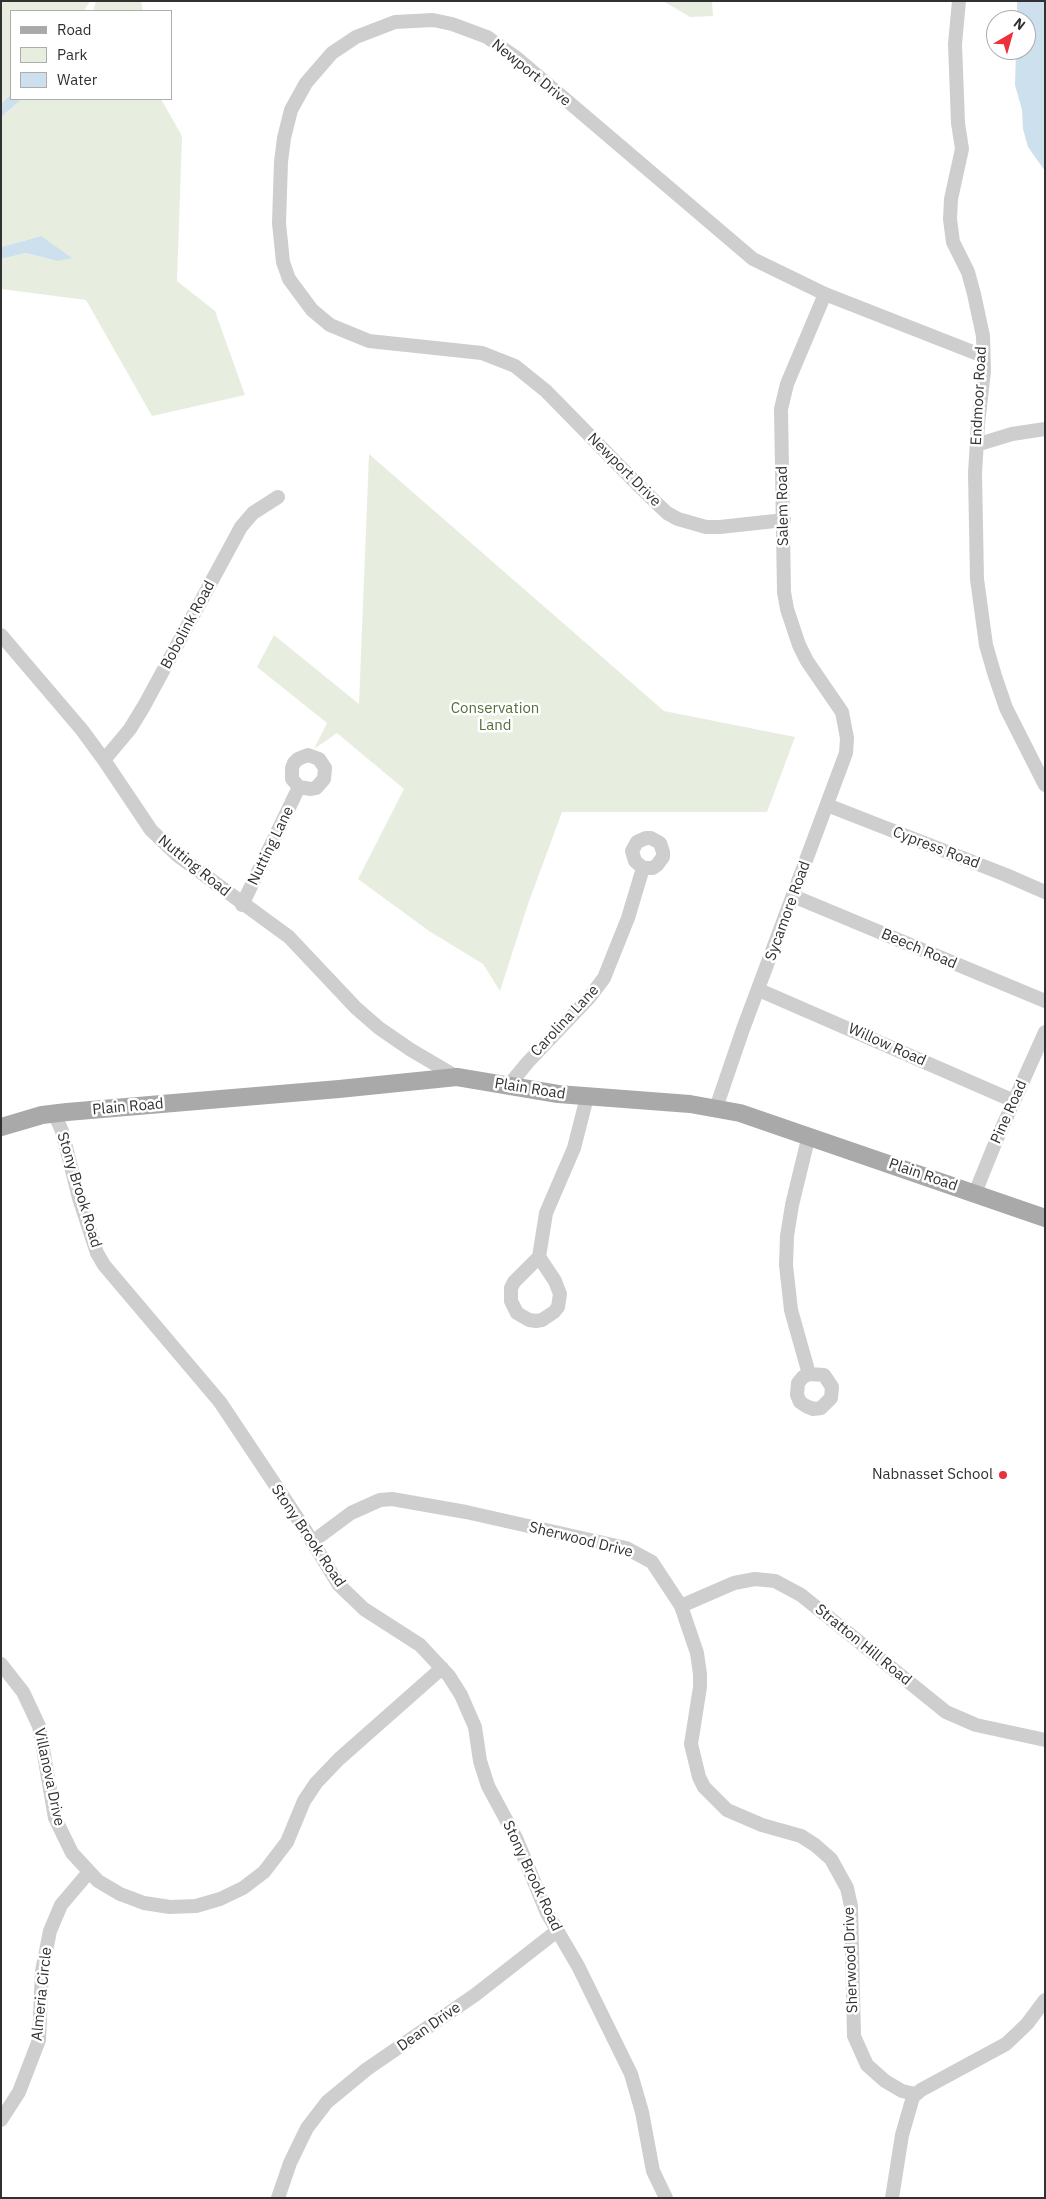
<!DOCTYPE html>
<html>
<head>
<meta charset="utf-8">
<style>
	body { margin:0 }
	#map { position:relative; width:1046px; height:2199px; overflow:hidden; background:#fff; font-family:"IBM Plex Sans",sans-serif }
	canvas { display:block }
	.frame { position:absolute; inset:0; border:2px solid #313131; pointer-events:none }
	.legend { position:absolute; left:10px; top:10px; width:162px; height:90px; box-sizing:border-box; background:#fff; border:1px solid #adadad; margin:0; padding:6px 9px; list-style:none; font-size:15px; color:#313131 }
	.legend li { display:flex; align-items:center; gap:10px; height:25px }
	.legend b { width:25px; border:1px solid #adadad }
	.north { position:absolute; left:986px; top:10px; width:50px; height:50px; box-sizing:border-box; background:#fff; border:1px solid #adadad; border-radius:50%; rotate:38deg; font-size:14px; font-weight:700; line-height:20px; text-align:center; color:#313131 }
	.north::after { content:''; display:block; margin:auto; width:18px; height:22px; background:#ec303c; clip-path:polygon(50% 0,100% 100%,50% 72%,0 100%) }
</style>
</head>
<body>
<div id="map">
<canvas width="1046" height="2199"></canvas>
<div class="frame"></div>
<ul class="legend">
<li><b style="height:6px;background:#a9a9a9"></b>Road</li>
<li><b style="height:14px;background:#e7eedf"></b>Park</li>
<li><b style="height:14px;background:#cce0ee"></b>Water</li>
</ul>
<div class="north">N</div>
</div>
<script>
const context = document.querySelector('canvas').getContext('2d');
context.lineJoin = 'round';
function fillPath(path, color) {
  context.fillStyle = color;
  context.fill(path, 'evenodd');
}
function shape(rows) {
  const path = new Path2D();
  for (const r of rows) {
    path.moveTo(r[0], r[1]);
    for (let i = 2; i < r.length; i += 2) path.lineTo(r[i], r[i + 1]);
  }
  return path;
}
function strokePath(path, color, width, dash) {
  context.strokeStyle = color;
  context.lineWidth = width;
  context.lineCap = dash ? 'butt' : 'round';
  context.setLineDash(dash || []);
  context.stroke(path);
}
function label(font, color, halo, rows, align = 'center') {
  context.font = font + ' "IBM Plex Sans",sans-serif';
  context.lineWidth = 5;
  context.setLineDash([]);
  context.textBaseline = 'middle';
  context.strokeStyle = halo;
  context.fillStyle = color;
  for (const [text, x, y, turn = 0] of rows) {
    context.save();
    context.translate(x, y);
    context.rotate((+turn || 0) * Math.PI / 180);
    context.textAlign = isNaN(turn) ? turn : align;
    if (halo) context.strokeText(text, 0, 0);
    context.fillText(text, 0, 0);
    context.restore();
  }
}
const green = shape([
	[1,1,90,1,84,11,11,11,11,94,1,104],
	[96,1,141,1,143,11,93,11],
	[663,1,712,1,713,16,690,17],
	[22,99,161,99,182,136,177,281,215,311,245,395,152,416,86,300,1,289,1,259,26,253,57,261,41,236,1,247,1,117],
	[369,454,664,711,795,737,767,812,562,812,528,904,500,991,483,964,429,931,358,879,404,789,337,733,314,749,327,723,257,667,274,635,359,704]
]);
const water = shape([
	[1017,1,1045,1,1045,171,1028,147,1023,129,1022,110,1015,85,1016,50,1026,50,1026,20,1017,20],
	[11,94,11,99,22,99,1,117,1,104],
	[41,236,72,258,57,261,26,253,1,259,1,247]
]);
const minor = shape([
	[959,1,955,44,958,123,962,149,951,199,950,219,953,242,968,272,974,294,983,336,984,371,978,424,975,473,977,579,986,645,995,676,1006,708,1045,785],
	[976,445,1012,434,1045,429],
	[784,520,720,527,706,527,678,519,667,513,642,489,546,391,515,366,482,353,369,341,330,325,312,310,289,279,283,262,279,223,281,162,284,138,291,110,306,83,332,53,356,37,395,22,433,20,452,24,487,37,518,59,753,259,825,294,983,356],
	[1,635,82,730,104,760,151,830,177,855,289,937,356,1008,379,1028,411,1050,457,1077],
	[104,760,130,729,144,706,241,527,253,513,278,497],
	[827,805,1006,875,1045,892],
	[793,896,1045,1001],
	[242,905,299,787,311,789,316,788,324,779,325,768,319,759,308,755,298,759,294,763,292,768,292,779,299,787],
	[759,990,1014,1101],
	[509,1085,528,1062,589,998,604,978,628,918,643,868,653,868,657,865,663,857,663,852,660,843,651,838,646,838,637,842,632,851,635,861,643,868],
	[716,1108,743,1029,846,753,847,738,842,712,807,661,799,645,787,609,784,592,781,409,787,384,825,294],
	[54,1113,62,1131,79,1198,97,1253,104,1265,220,1402,302,1525,339,1585,364,1609,420,1645,449,1676,461,1695,475,1727,480,1761,488,1786,516,1838,547,1913,578,1966,631,2074,642,2112,653,2171,666,2198],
	[809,1135,792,1205,787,1236,786,1265,791,1310,809,1374,803,1377,798,1383,797,1395,800,1402,806,1406,813,1409,821,1408,831,1398,832,1387,824,1375,809,1374],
	[975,1193,996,1141,1045,1032],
	[539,1257,555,1281,560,1294,558,1307,554,1312,542,1320,536,1321,529,1320,517,1313,511,1301,511,1288,514,1282,539,1257,546,1213,574,1148,587,1097],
	[312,1542,351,1513,380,1500,392,1499,466,1512,626,1548,652,1562,681,1606,697,1653,700,1674,700,1687,691,1744,699,1777,704,1787,727,1810,762,1825,801,1836,815,1845,831,1859,847,1888,851,1906,854,2036,867,2065,885,2081,902,2091,916,2094],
	[681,1606,734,1583,755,1579,775,1581,801,1595,946,1712,976,1725,1045,1740],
	[1,1664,23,1692,39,1726,55,1818,72,1853,98,1881,120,1894,144,1903,170,1907,196,1906,220,1899,243,1888,264,1872,287,1842,304,1801,316,1783,339,1759,442,1668],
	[1,2120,19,2092,39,2040,42,1971,50,1931,61,1905,89,1872],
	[278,2198,290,2163,307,2128,327,2102,367,2069,475,1995,557,1931],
	[892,2198,902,2135,913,2097,921,2090,1006,2044,1027,2024,1045,2000]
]);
const major = shape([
	[1,1127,42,1115,67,1112,339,1089,457,1077,558,1094,690,1104,740,1113,1045,1218]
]);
const markers = [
	[1003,1475,5,"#ec303c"]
];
const streetNames = [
	["Newport Drive",531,73,39],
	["Endmoor Road",979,396,-87],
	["Newport Drive",624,470,45],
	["Salem Road",783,506,-91],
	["Bobolink Road",188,625,-62],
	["Nutting Lane",271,846,-64],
	["Cypress Road",936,848,21],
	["Nutting Road",194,866,39],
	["Sycamore Road",788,911,-70],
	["Beech Road",919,949,23],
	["Carolina Lane",565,1021,-47],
	["Willow Road",887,1045,24],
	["Plain Road",530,1089,9],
	["Plain Road",128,1107,-5],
	["Pine Road",1009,1112,-66],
	["Plain Road",923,1175,19],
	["Stony Brook Road",79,1190,73],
	["Stony Brook Road",308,1536,56],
	["Sherwood Drive",581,1540,14],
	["Stratton Hill Road",863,1645,39],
	["Villanova Drive",49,1777,78],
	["Stony Brook Road",532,1876,65],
	["Sherwood Drive",851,1960,-92],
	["Almeria Circle",42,1994,-84],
	["Dean Drive",429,2027,-35]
];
const parkNames = [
	["Conservation",495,709],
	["Land",495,726]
];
const poiNames = [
	["Nabnasset School",993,1475]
];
fillPath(green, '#e7eedf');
fillPath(water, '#cce0ee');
strokePath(minor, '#cecece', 14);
strokePath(major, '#a9a9a9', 18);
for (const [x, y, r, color] of markers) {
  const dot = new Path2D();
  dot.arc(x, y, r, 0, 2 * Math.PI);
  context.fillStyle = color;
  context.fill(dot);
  strokePath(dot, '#fff', 2);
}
label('15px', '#313131', '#fff', streetNames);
label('15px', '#54703c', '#fff', parkNames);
label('15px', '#313131', '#fff', poiNames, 'right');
</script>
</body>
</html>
